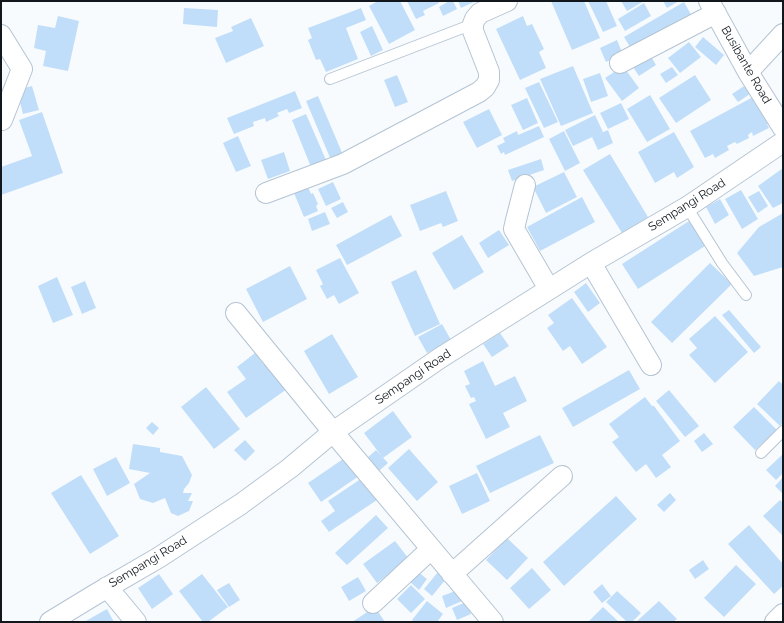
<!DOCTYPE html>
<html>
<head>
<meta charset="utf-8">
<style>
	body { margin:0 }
	#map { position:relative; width:784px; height:623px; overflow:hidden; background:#f8fbfe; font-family:Raleway,sans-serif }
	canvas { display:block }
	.frame { position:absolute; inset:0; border:2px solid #11171c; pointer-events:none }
</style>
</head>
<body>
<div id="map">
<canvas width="784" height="623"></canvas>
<div class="frame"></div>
</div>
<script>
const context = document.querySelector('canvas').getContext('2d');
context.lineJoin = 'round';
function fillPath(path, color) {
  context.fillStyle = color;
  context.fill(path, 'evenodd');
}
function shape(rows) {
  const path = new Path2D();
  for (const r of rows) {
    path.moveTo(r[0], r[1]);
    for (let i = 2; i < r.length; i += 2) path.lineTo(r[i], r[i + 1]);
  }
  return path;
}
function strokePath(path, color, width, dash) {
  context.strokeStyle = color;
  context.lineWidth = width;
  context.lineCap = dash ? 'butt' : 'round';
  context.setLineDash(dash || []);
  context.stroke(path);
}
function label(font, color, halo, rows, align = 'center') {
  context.font = font + ' Raleway,sans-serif';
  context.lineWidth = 4;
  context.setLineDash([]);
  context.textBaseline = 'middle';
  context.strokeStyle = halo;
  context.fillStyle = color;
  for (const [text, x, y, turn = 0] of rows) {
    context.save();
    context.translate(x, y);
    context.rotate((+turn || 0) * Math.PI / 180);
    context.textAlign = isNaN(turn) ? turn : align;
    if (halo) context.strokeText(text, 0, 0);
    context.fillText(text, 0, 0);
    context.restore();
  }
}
const building = shape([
	[378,1,400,1,415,30,389,44,369,6],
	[407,1,438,1,439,3,423,11,425,15,416,19],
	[449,1,453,1,457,9,443,16,439,7],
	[458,1,476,1,461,8],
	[551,1,584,1,600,38,572,50],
	[588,1,606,1,617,26,603,32],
	[621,1,644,1,627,11],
	[663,1,679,1,667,8],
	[684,2,693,18,633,52,624,37],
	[644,3,651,16,625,31,618,19],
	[184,8,218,10,217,27,183,24],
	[361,8,366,20,346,28,358,59,326,72,320,59,316,60,308,40,312,38,308,28],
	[58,16,79,21,68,71,43,66,46,51,34,48,38,25,55,28],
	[523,16,527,26,532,24,544,49,539,52,546,68,520,80,496,29],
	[251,18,264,46,226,63,215,38,233,31,231,27],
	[372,26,383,50,371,56,360,32],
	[703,37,724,55,716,65,695,47],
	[617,40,623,55,606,62,600,48],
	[689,42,701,57,680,73,668,58],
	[649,53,656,65,639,76,631,64],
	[573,66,593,113,561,126,540,79],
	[623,66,639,88,622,101,605,78],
	[672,67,678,75,666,83,660,74],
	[600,73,608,96,591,102,583,79],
	[397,75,408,102,395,107,384,80],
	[695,75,711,100,676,123,659,98],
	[539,82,558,122,544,128,525,88],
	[32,86,39,110,23,114,17,90],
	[744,86,750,94,738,102,732,94],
	[295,91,302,108,289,113,287,109,277,113,279,116,266,122,265,118,253,122,254,126,234,134,227,118],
	[650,95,670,129,647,142,627,109],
	[318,96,343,155,331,160,306,101],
	[753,97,768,124,767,124,769,128,753,136,752,132,748,135,749,138,737,144,735,142,727,146,729,150,715,158,713,154,705,158,690,131],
	[527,98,538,123,523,130,511,105],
	[621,103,629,119,608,129,600,113],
	[489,109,502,135,477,148,463,122],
	[42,112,63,173,1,195,1,167,32,156,19,120],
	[306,114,326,160,311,167,292,120],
	[595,115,603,132,573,146,565,130],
	[539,126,544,137,505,155,504,152,501,154,497,146,505,142,503,138,517,131,518,135],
	[608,130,613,143,598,150,592,137],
	[564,131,580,163,565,171,549,139],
	[674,132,694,167,677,178,674,172,655,183,638,152],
	[238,136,251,166,236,172,223,143],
	[284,152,290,171,268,179,261,160],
	[610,154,648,217,622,233,583,170],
	[541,159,544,170,512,181,508,170],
	[783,168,783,203,773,208,758,186],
	[564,172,577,197,546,213,533,187],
	[333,182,341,199,326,206,318,189],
	[308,187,311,194,313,193,318,204,316,206,318,211,304,217,294,193],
	[741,190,758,219,742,229,725,199],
	[446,191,458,221,443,227,441,223,420,231,410,205],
	[759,191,768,206,758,213,748,197],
	[582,197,595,222,540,251,527,227],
	[720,199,729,215,715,224,706,207],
	[343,202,348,212,337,218,331,208],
	[325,212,330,224,312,231,308,219],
	[783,213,783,267,754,276,737,253,759,227],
	[391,215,402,236,347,265,336,245],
	[689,221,705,246,638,289,622,264],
	[499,230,509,245,488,258,479,243],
	[462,235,484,272,454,290,432,253],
	[340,258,359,293,339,304,334,295,327,299,320,286,323,284,316,270],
	[710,263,732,284,672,343,651,322],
	[290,266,307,299,263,322,246,289],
	[416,270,440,324,415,336,391,282],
	[57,277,73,315,53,323,38,286],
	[85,281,96,308,82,314,71,287],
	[586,283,600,303,588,312,574,292],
	[572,298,607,347,582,364,570,346,563,351,547,328,554,323,548,315],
	[729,310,761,347,754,353,722,315],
	[715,316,748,352,715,383,689,355,697,348,689,339],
	[442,324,451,340,427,353,418,337],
	[500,333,509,346,492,357,483,344],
	[332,334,358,377,329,394,304,351],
	[255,353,264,365,267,362,287,389,246,418,227,392,246,379,237,367],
	[483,361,495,386,515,376,527,401,503,413,510,427,486,439,469,404,476,401,474,397,471,398,465,386,470,384,464,371],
	[629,370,640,389,573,427,562,408],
	[779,381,783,385,783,423,780,426,757,404],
	[206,387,240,429,214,449,181,407],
	[669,390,699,426,685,437,656,401],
	[645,397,652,406,654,406,680,441,662,455,671,467,656,478,646,464,636,472,612,442,619,437,609,424],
	[754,407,777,430,755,450,733,427],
	[393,411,412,437,383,458,364,433],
	[152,422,159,428,153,435,146,428],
	[704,433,713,444,702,452,694,441],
	[540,435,554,463,490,493,476,466],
	[245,440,255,451,245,461,234,450],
	[133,444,160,448,160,452,182,456,192,475,189,483,184,489,183,493,192,493,188,501,193,501,189,511,178,516,171,513,165,498,153,503,140,499,134,484,150,473,129,469],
	[409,449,438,482,417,501,388,468],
	[376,450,388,463,379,471,367,458],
	[783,454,783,473,776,480,766,470],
	[116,457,130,483,107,496,93,469],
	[346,457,359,476,321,502,308,483],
	[477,473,490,501,462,514,449,486],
	[81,475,119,536,90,554,51,493],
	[365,476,380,498,329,532,321,521,335,511,328,501],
	[783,477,783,494,775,486],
	[670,493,676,500,664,512,657,505],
	[616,496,637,519,564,586,543,562],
	[780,500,783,503,783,536,763,516],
	[376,515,388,528,347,565,335,553],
	[749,525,783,564,783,586,774,594,728,544],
	[507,538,528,558,507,580,486,560],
	[395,541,409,559,377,583,363,564],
	[703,560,709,569,695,579,689,570],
	[736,565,756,584,724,617,704,598],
	[532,568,551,590,529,609,510,588],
	[417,571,427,579,419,590,409,581],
	[438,572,446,579,432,596,424,589],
	[159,574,173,594,152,609,138,588],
	[202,574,228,607,208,622,203,622,179,591],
	[358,577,366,591,349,601,341,587],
	[229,583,240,600,229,607,217,590],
	[602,584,611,596,602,603,593,592],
	[411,585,425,599,411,613,397,599],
	[458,590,462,601,446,608,442,596],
	[617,591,641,613,632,622,627,622,606,602],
	[427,601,443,614,437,622,414,622,412,620],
	[659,601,677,619,673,622,636,622],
	[466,602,471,614,457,620,452,608],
	[375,607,385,622,352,622],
	[603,607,619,622,588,622],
	[107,609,114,622,84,622]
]);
const service = shape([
	[330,79,473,24],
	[687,207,722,263,746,295],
	[761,453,783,431]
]);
const minor = shape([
	[709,1,748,72,783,128],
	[1,35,22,69,2,120],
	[620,63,716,13],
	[748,72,783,34],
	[525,185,516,220,514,229,549,289],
	[266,193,343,164,479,92,485,87,489,80,489,72,473,31,473,24,475,19,480,13,507,1],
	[591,263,651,365],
	[236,313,333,432,493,622],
	[452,574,562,476],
	[107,587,136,622],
	[373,603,431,549],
	[50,622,96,594,158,558,241,504,290,468,333,432,440,358,591,263,687,207,783,142],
	[775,622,783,614]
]);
const streetNames = [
	["Busibante Road",746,65,60],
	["Sempangi Road",687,205,-32],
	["Sempangi Road",413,377,-34],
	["Sempangi Road",148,562,-31]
];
fillPath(building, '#c0def9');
strokePath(service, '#b4c4d3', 12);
strokePath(minor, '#b4c4d3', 22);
strokePath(service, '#fff', 10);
strokePath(minor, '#fff', 20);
label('12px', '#11171c', '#fff', streetNames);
</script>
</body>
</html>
